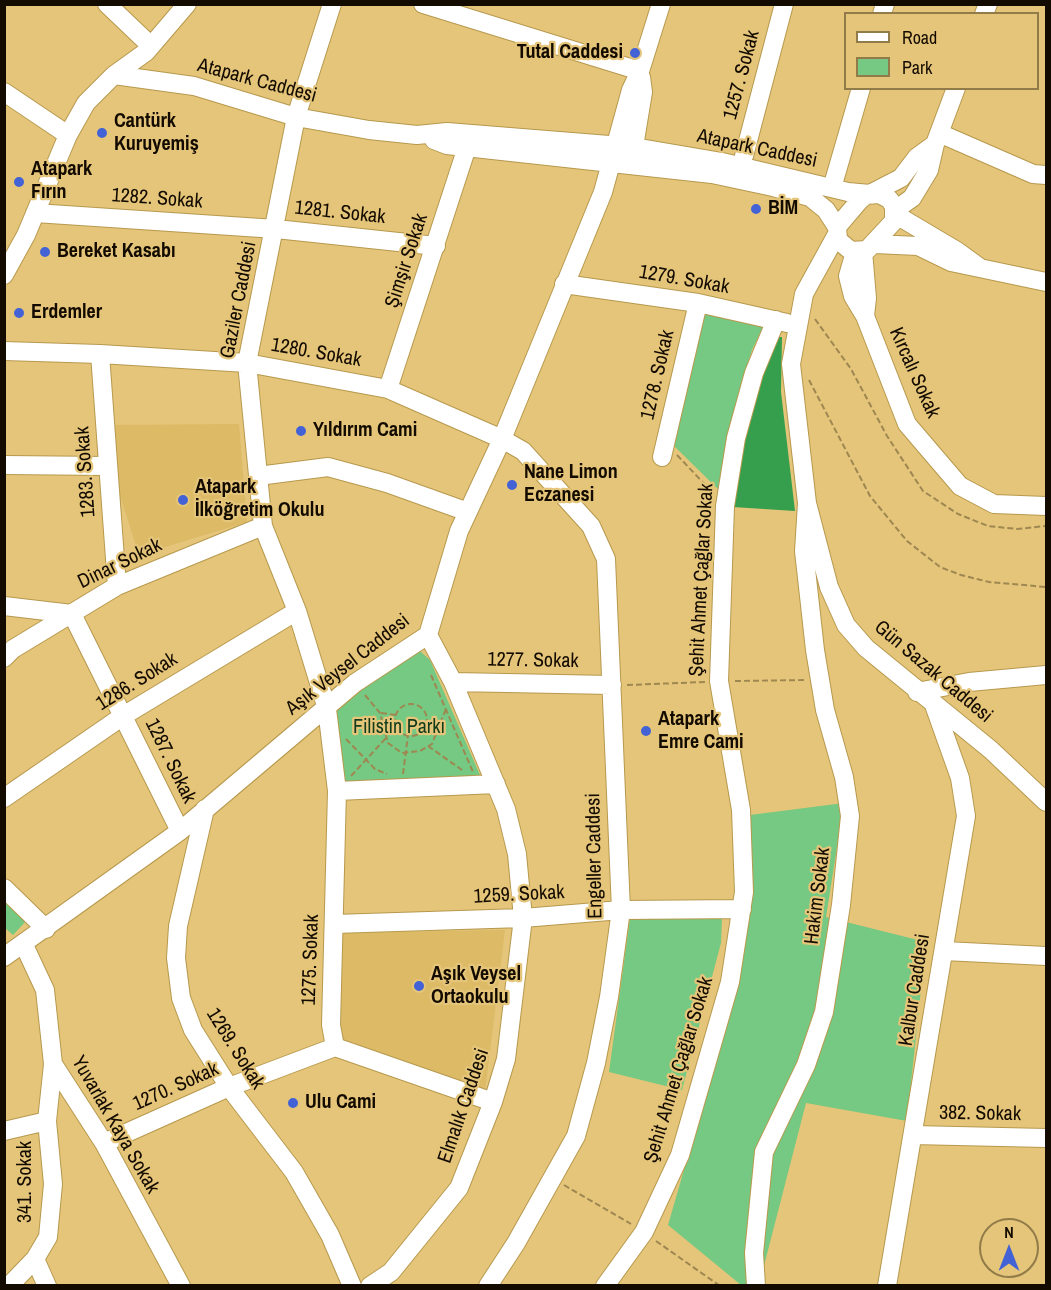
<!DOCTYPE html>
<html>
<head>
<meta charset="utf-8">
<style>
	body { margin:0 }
	#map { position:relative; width:1051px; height:1290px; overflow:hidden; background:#e4c579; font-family:"Archivo Narrow",sans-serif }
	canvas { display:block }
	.frame { position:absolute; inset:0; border:6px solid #140b00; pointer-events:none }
	.legend { position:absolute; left:844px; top:12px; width:195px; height:78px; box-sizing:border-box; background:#e4c579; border:2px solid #917b49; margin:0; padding:8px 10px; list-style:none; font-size:18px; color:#140b00 }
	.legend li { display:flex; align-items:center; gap:12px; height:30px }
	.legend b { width:30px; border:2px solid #917b49 }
	.north { position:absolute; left:979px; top:1218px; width:60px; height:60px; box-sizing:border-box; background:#e4c579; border:2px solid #917b49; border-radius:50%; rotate:0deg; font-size:16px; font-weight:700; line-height:24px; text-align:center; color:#140b00 }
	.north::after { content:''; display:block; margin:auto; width:21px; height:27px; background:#4262d5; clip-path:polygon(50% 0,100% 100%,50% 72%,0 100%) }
</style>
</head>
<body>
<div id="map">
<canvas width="1051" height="1290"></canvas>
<div class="frame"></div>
<ul class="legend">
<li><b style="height:8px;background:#fff"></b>Road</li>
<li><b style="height:16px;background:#75c982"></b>Park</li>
</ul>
<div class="north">N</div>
</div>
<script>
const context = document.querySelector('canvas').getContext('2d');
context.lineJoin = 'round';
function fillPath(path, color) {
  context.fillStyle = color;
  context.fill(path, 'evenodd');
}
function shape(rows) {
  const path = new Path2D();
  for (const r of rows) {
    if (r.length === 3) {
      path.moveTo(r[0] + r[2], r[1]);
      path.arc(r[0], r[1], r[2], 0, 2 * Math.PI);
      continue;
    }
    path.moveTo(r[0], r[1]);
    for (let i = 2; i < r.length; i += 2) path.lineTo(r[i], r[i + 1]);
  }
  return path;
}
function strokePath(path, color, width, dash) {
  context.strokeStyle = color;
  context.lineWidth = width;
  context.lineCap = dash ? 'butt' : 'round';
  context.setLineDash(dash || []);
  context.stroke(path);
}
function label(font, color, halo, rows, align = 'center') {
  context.font = font + ' "Archivo Narrow",sans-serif';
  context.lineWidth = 4.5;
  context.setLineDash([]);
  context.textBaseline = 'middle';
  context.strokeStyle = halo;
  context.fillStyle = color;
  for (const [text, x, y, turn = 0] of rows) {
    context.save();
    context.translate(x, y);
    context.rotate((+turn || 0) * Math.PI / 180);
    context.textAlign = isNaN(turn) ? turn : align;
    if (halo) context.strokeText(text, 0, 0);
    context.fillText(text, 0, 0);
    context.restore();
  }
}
const built = shape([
	[239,424,247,522,139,555,114,477,112,425],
	[505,930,485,1091,341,1040,340,933]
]);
const green = shape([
	[703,312,764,325,752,350,736,402,721,492,673,445],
	[420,651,430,660,480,775,478,781,341,784,333,712,351,695],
	[844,803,826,917,926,942,907,1121,806,1103,759,1285,741,1285,668,1225,733,1001,750,815],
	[5,895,28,919,13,935,5,928],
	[722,917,721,943,682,1090,609,1072,630,918]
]);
const forest = shape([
	[778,337,782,337,781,392,795,511,733,507,737,471,752,403]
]);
const path = shape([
	[815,319,851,369,887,436,923,491,958,514,988,526,1017,529,1046,526],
	[809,380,870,496,907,541,940,567,961,575,989,582,1046,587],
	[677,455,712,492],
	[431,675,473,772],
	[735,681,807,680],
	[627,685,705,682],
	[365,695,380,713,388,743,402,753,420,751,432,744,446,709],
	[411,720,16],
	[381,713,396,715],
	[346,739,375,769,387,774],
	[428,746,462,770],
	[403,774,408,735],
	[351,776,386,738],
	[564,1185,631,1224],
	[656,1241,720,1286]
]);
const minor = shape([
	[107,4,151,46],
	[332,4,296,117,247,363,263,526,297,611,327,709,337,791,331,1025,335,1047,493,1102],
	[423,4,640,71],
	[882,14,885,4],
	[984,14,988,4],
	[114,75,146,52,187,4],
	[956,88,935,144,929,170,912,198,895,210,903,219,957,251,979,267],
	[4,92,68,135],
	[939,133,1033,174,1046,175],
	[434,140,447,145,712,174,773,187,810,197,826,210,837,227],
	[744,156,784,4],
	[632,159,643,92,641,77],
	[832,188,861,88],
	[879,194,889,199,894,206,894,221,867,250,851,251,838,240,837,227,860,200,866,195,879,194],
	[35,213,276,229,436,246],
	[837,234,804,294,791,364,807,503,829,587,846,625,866,648,991,750,1046,802],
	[875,244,918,246,951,262,1046,282],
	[863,251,867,298,865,316],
	[855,252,848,276,853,296,865,316,907,424,960,486,994,504,1046,506],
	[4,275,26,235,68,135,86,103,114,75,194,86,296,117,369,130,417,135,447,132,634,147,722,162,848,192,870,194,901,178,917,157,935,144],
	[564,284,698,303,787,323],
	[4,351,100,354,247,363,388,389,502,439,523,451,591,526,606,559,621,910,609,997,596,1063,576,1136,516,1243,488,1286],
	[100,354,117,586],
	[388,389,467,147],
	[662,457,698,303],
	[4,465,108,466],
	[258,476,328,467,387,483,468,512],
	[4,606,72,614,180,831],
	[4,658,13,649,117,586,263,526],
	[453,682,612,685],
	[917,692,969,682,1046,675],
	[337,791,496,784],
	[4,798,123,716,297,611],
	[205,809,178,926,176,958,181,998,193,1030,229,1087,294,1172,330,1235,352,1286],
	[4,888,46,929],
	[334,924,523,918,621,910,742,909],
	[24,945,45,990,53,1064,104,1143,181,1286],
	[944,951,1046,956],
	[4,957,180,831,355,683,428,635,459,531,502,439,603,192,631,90,640,71,661,4],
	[4,1131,47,1121],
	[913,1135,1046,1138],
	[104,1143,229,1087,335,1047],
	[35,1259,47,1286],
	[9,1286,35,1259,48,1237,53,1184,47,1121,53,1064],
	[370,1286,391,1272,459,1188,493,1102,506,1059,523,918,517,854,506,809,453,682,428,635],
	[605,1286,644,1232,680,1155,730,982,744,892,741,810,719,681,725,506,736,438,754,373,776,320],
	[756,1286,754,1253,764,1152,806,1065,824,1012,841,905,850,816,844,777,825,710,815,650,804,551,807,503],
	[887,1286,966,816,960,778,934,705]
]);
const markers = [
	[635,53,6,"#4262d5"],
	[102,133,6,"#4262d5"],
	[19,182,6,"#4262d5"],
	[756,209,6,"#4262d5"],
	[45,252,6,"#4262d5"],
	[19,313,6,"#4262d5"],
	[301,431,6,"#4262d5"],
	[512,485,6,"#4262d5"],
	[183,500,6,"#4262d5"],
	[646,731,6,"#4262d5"],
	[419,986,6,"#4262d5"],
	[293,1103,6,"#4262d5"]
];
const poiNames = [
	["Tutal Caddesi",623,53,"right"],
	["Cantürk",114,122],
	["Kuruyemiş",114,145],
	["Atapark",31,170],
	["Fırın",31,193],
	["BİM",768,209],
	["Bereket Kasabı",57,252],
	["Erdemler",31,313],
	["Yıldırım Cami",313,431],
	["Nane Limon",524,473],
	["Eczanesi",524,496],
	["Atapark",195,488],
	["İlköğretim Okulu",195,511],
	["Atapark",658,720],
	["Emre Cami",658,743],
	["Aşık Veysel",431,975],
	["Ortaokulu",431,998],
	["Ulu Cami",305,1103]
];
const streetNames = [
	["1257. Sokak",742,75,-75],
	["Atapark Caddesi",257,81,15],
	["Atapark Caddesi",757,149,12],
	["1282. Sokak",157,199,4],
	["1281. Sokak",340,213,6],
	["Şimşir Sokak",407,261,-72],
	["1279. Sokak",684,280,10],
	["Gaziler Caddesi",239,300,-79],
	["1280. Sokak",316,353,10],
	["Kırcalı Sokak",914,373,66],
	["1278. Sokak",658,375,-77],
	["1283. Sokak",86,472,-94],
	["Dinar Sokak",120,564,-26],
	["Şehit Ahmet Çağlar Sokak",702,580,-87],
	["1277. Sokak",533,661,1],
	["Aşık Veysel Caddesi",348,665,-38],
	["Gün Sazak Caddesi",933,672,40],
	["1286. Sokak",137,682,-32],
	["1287. Sokak",170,761,64],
	["Engeller Caddesi",595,856,-91],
	["1259. Sokak",519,895,-3],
	["Hakim Sokak",818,896,-83],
	["1275. Sokak",311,960,-88],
	["Kalbur Caddesi",915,990,-81],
	["1269. Sokak",235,1049,58],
	["Şehit Ahmet Çağlar Sokak",679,1070,-73],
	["1270. Sokak",176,1087,-24],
	["Elmalık Caddesi",464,1106,-71],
	["382. Sokak",980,1114,1],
	["Yuvarlak Kaya Sokak",115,1125,60],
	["341. Sokak",26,1182,-90]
];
const parkNames = [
	["Filistin Parkı",399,728]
];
fillPath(built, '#dcba66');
fillPath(green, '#75c982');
fillPath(forest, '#369f4e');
strokePath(minor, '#b7994e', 20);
strokePath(path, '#9e8751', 2, [6, 3]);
strokePath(minor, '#fff', 18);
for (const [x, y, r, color] of markers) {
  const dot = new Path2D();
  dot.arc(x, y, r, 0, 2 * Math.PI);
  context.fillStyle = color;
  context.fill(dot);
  strokePath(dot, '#e4c579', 2);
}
label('bold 20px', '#140b00', '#e4c579', poiNames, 'left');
label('20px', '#140b00', '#e4c579', streetNames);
label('20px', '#113b1a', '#e4c579', parkNames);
</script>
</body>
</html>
